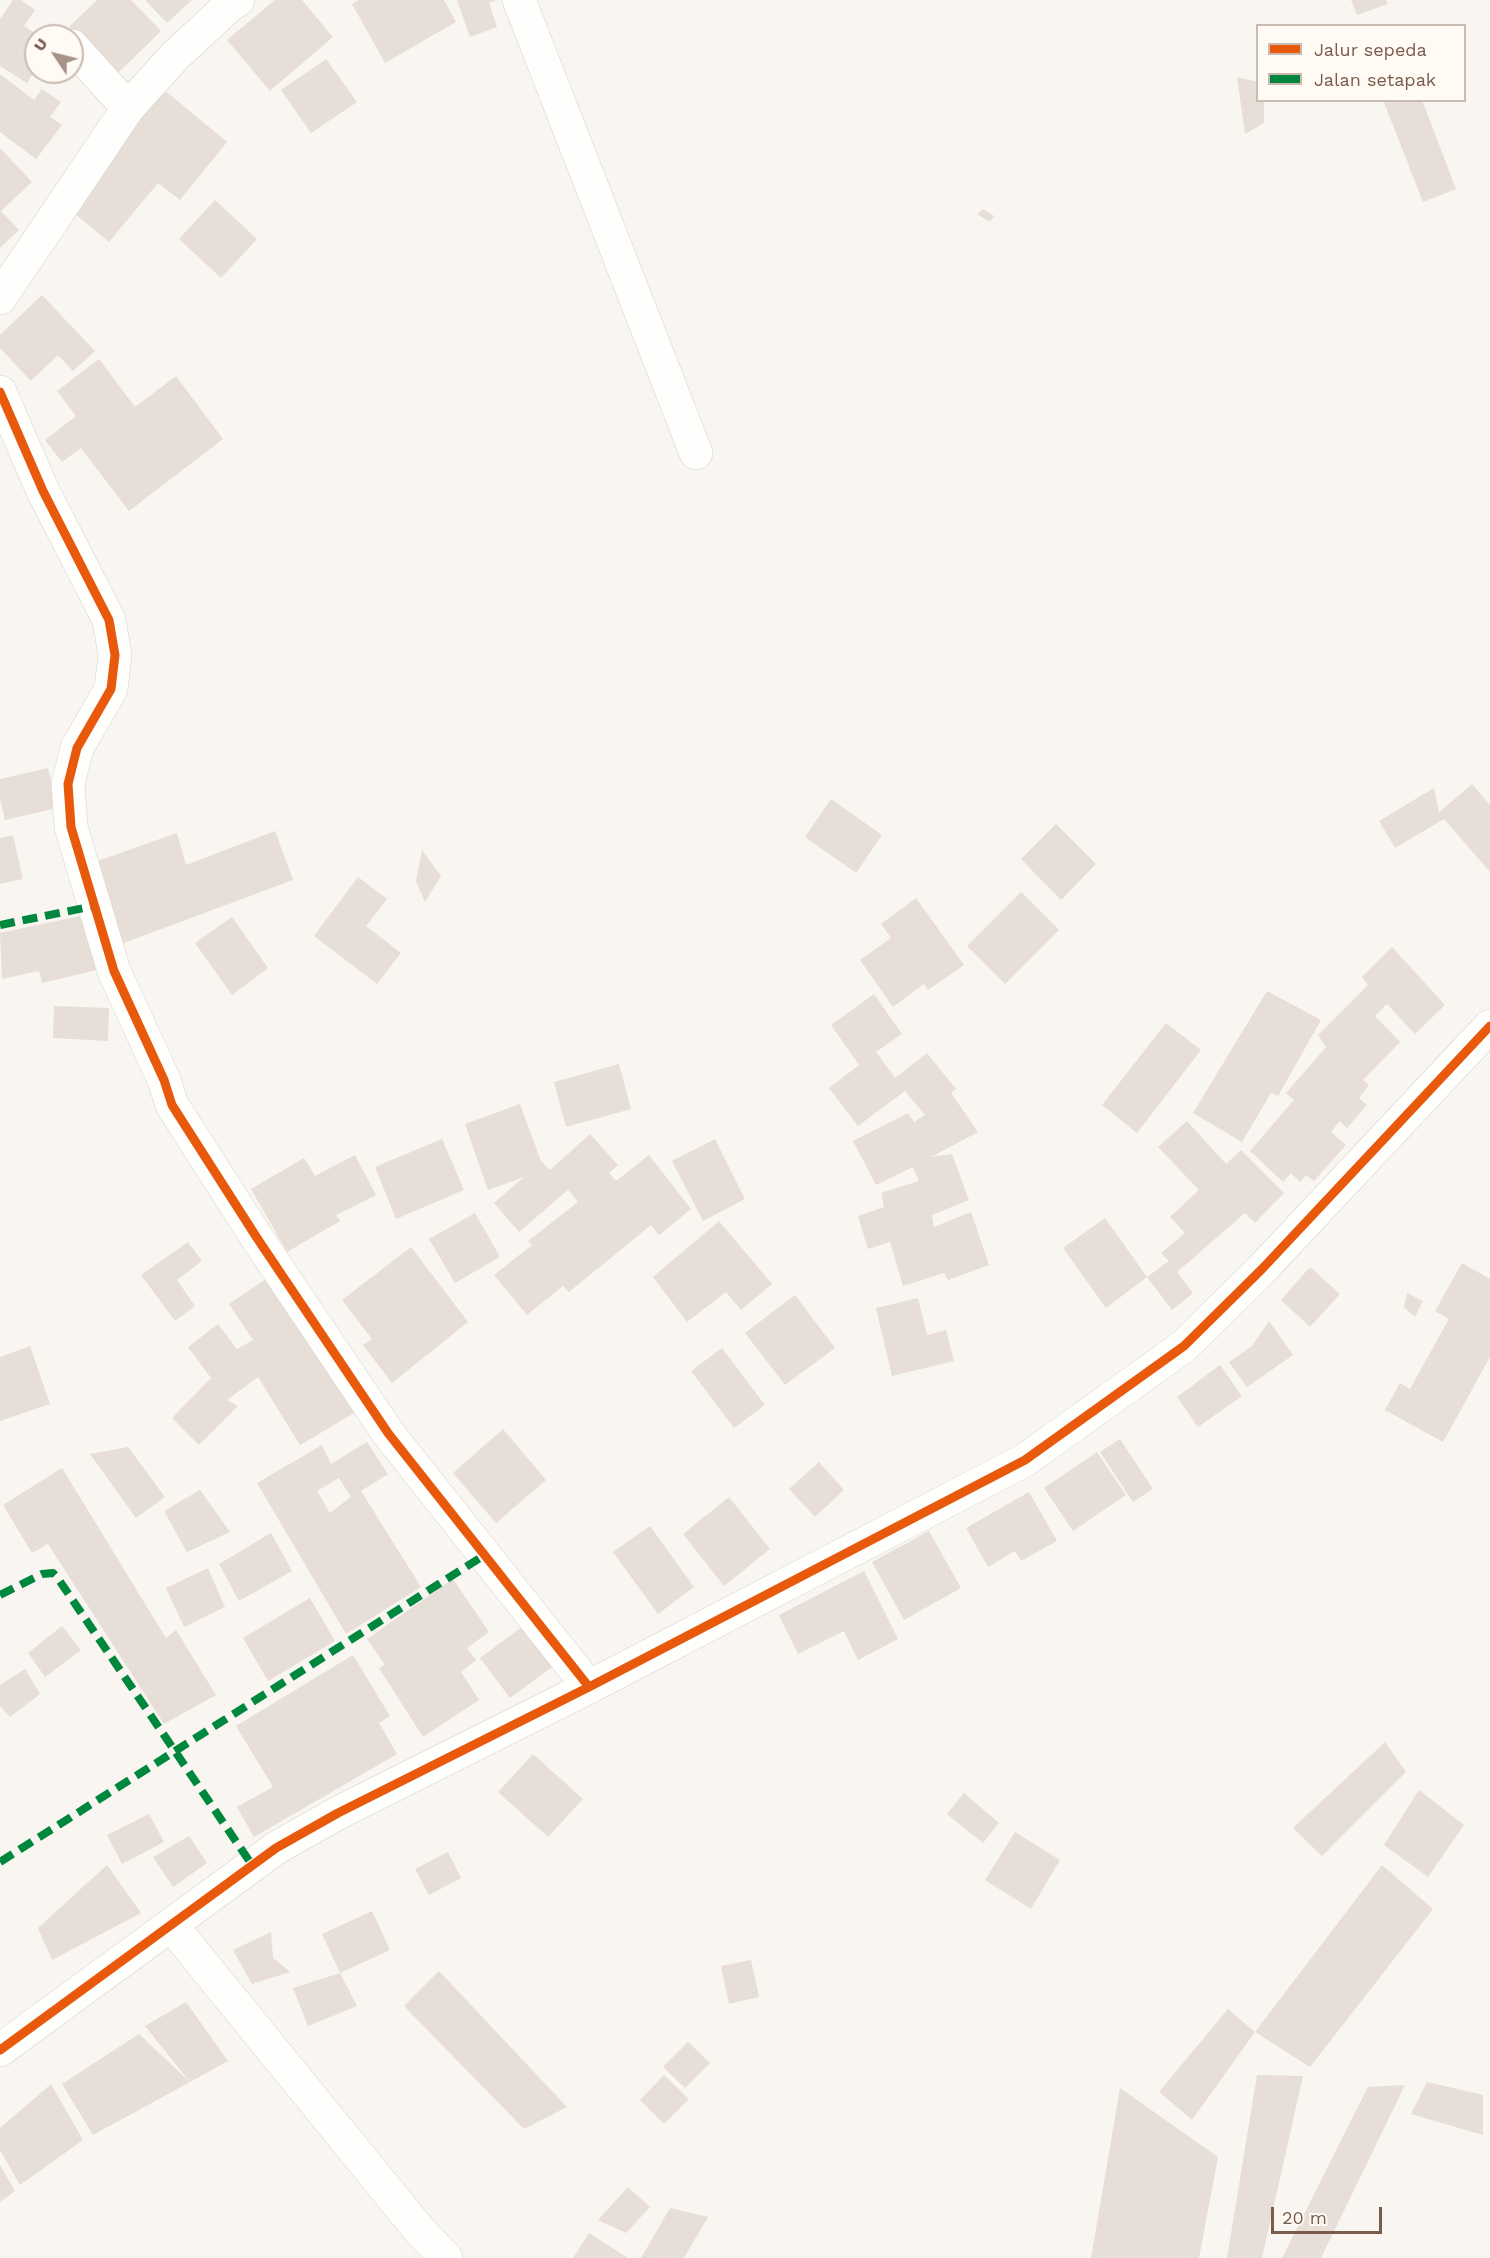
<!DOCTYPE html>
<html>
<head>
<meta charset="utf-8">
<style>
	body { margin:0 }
	#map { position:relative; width:1490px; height:2258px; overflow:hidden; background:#f9f5f0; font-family:"Work Sans",sans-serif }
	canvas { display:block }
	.legend { position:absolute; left:1256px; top:24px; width:210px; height:78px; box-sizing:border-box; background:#fffaf3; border:2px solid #cabbb1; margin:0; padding:8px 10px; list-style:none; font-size:18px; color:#7a5c4d }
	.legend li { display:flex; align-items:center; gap:12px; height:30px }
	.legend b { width:30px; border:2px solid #cabbb1 }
	.north { position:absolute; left:24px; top:24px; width:60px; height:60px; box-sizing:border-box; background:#fffaf3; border:2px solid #cabbb1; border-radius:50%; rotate:305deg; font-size:16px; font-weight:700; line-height:24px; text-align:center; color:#7a5c4d }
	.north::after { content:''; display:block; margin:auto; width:21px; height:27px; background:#a69286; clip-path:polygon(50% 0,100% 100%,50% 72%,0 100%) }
	.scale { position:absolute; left:1271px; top:2207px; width:111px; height:27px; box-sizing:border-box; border:3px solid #7a5c4d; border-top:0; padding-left:8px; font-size:18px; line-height:21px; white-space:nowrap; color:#7a5c4d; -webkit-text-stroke:4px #fffaf3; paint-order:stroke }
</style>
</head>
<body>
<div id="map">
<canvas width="1490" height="2258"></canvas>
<ul class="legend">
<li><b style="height:8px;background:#e8590c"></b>Jalur sepeda</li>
<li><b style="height:8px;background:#00873e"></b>Jalan setapak</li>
</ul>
<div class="north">U</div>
<div class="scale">20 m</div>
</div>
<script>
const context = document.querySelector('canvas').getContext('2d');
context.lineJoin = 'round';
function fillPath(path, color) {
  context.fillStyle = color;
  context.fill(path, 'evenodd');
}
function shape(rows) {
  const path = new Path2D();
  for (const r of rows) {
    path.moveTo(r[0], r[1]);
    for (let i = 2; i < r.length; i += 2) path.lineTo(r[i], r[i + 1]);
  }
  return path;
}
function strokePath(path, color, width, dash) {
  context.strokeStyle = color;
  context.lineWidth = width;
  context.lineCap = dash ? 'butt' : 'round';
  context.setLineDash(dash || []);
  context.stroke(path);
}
const building = shape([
	[13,0,21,0,35,10,24,26,39,36,36,36,36,69,27,83,0,66,0,19],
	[97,0,131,0,161,31,115,76,69,27],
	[145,0,192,0,167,23],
	[275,0,302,0,333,37,270,91,227,40],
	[359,0,444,0,456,22,385,63,352,4],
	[457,0,497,0,489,3,497,27,470,37],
	[1351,0,1386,0,1388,4,1357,15],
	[326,59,357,102,311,133,281,90],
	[0,74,34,100,42,89,61,102,50,117,62,125,36,159,0,132],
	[1237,77,1258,82,1258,100,1264,100,1264,123,1245,134],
	[164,90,227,142,180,200,158,183,109,242,68,208],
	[1383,100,1422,100,1456,189,1423,202],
	[0,148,32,182,1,211,19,230,0,248],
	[215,200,257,239,221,278,179,239],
	[983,209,994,216,990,222,977,214],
	[42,295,95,351,73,371,58,355,31,381,0,348,0,335],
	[99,359,135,407,176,376,223,439,129,511,81,448,62,462,45,440,76,416,57,391],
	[48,768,57,808,5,820,0,799,0,779],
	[1472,784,1490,805,1490,872,1444,819,1395,848,1379,821,1434,788,1439,812],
	[831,799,882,835,856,873,805,837],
	[1056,824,1096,864,1061,900,1021,859],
	[275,831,293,880,121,944,92,863,177,833,186,865],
	[13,835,23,879,0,884,0,838],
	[422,850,441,876,425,902,416,881],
	[358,877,387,899,366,926,401,953,377,984,314,936],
	[1021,892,1059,930,1005,984,967,946],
	[916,898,964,965,928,990,924,984,893,1007,860,960,891,938,881,924],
	[89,914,101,969,42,983,39,971,2,979,0,933],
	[232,917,268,968,232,995,195,943],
	[1392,947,1445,1005,1415,1034,1387,1004,1375,1016,1400,1042,1363,1080,1369,1085,1359,1098,1367,1105,1347,1128,1340,1121,1331,1132,1346,1145,1314,1181,1306,1175,1300,1182,1291,1173,1283,1182,1250,1151,1294,1100,1286,1093,1326,1047,1318,1035,1368,985,1362,977],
	[1267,991,1321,1020,1278,1096,1271,1093,1242,1142,1193,1113],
	[874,994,902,1034,876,1052,895,1078,927,1053,956,1089,951,1093,978,1132,931,1157,952,1154,969,1200,932,1215,934,1227,971,1212,989,1265,948,1280,944,1273,903,1286,890,1242,868,1249,858,1216,884,1207,881,1193,919,1181,913,1167,876,1185,853,1141,908,1113,914,1122,925,1115,905,1091,858,1126,829,1088,859,1065,831,1025],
	[54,1006,109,1008,108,1041,53,1038],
	[1166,1023,1201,1050,1137,1133,1102,1105],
	[619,1064,631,1109,566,1127,554,1082],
	[520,1104,541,1161,550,1170,590,1134,618,1165,609,1173,616,1181,649,1155,691,1209,659,1235,651,1225,569,1292,563,1286,527,1315,494,1275,532,1245,528,1241,578,1202,568,1190,519,1232,494,1203,524,1177,488,1190,465,1124],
	[1187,1121,1226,1164,1241,1150,1284,1193,1255,1223,1245,1213,1177,1272,1193,1293,1172,1310,1147,1277,1106,1308,1063,1248,1105,1218,1147,1277,1169,1261,1161,1253,1185,1233,1170,1217,1199,1190,1158,1147],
	[442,1139,464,1190,396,1219,375,1167],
	[715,1139,745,1199,703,1221,672,1161],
	[355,1155,376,1195,336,1215,340,1221,287,1252,251,1189,304,1158,315,1176],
	[475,1213,500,1257,455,1283,429,1239],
	[719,1221,772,1284,741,1310,726,1292,687,1322,653,1277],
	[188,1242,202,1261,177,1280,195,1306,175,1321,141,1275],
	[411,1247,468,1322,392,1383,363,1345,372,1339,342,1300],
	[1462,1263,1490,1279,1490,1357,1443,1442,1385,1410,1400,1383,1410,1389,1449,1319,1435,1311],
	[1310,1267,1340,1294,1310,1327,1281,1300],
	[269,1277,356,1412,300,1445,258,1377,227,1400,238,1406,199,1445,172,1418,211,1378,188,1347,218,1324,237,1349,253,1340,229,1304],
	[1407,1293,1423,1301,1415,1317,1404,1307],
	[795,1295,835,1348,785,1385,745,1333],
	[918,1298,927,1335,946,1330,954,1361,892,1376,876,1308],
	[1269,1321,1293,1355,1247,1387,1229,1362,1252,1346],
	[30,1346,50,1404,0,1421,0,1357],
	[722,1348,765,1405,734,1428,691,1371],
	[1220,1365,1242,1396,1198,1427,1177,1397],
	[503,1429,546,1480,496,1523,453,1473],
	[1120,1439,1153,1489,1133,1502,1100,1452],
	[367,1442,388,1474,361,1491,421,1587,346,1634,257,1483,322,1445,331,1464],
	[339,1478,351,1497,330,1513,317,1491],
	[128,1447,165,1497,136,1518,90,1454],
	[1097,1452,1126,1495,1073,1531,1044,1488],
	[819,1462,844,1490,815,1517,789,1489],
	[62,1468,166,1638,176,1630,216,1695,164,1724,48,1544,32,1553,3,1505],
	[200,1490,230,1532,187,1552,164,1511],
	[1029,1492,1057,1541,1021,1561,1015,1551,988,1567,966,1528],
	[729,1497,770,1549,724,1586,683,1534],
	[650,1526,694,1587,658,1614,613,1552],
	[929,1531,961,1588,904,1620,872,1562],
	[271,1533,292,1571,239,1601,219,1564],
	[208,1568,225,1607,184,1627,166,1588],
	[864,1571,898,1639,858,1660,844,1631,798,1654,779,1615],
	[453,1579,489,1632,467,1648,476,1660,461,1672,479,1700,423,1737,379,1668,385,1665,367,1639],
	[310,1598,335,1641,268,1681,243,1638],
	[62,1626,81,1650,45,1677,28,1653],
	[522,1627,552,1667,510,1698,480,1658],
	[353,1655,390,1716,379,1723,397,1754,254,1837,237,1807,273,1787,236,1726],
	[25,1669,40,1694,10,1717,0,1706,0,1685],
	[1385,1742,1406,1772,1322,1856,1293,1828],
	[533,1754,583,1799,548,1837,498,1792],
	[1419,1790,1464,1825,1428,1877,1384,1845],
	[964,1793,999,1823,983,1843,947,1814],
	[149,1814,164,1842,122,1864,107,1835],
	[1015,1832,1060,1860,1031,1909,985,1880],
	[189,1836,207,1863,173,1887,153,1857],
	[448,1852,461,1878,429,1895,415,1869],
	[107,1865,141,1913,52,1960,38,1928],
	[1382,1865,1433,1909,1310,2067,1255,2032],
	[372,1911,390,1950,340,1973,322,1934],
	[271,1932,273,1958,290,1972,252,1984,233,1950],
	[751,1960,759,1997,729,2004,721,1966],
	[439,1971,567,2107,524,2129,404,2006],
	[340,1973,357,2006,308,2026,293,1988],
	[186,2002,228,2061,190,2082,145,2026],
	[1228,2009,1255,2032,1192,2120,1159,2092],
	[139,2034,190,2082,93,2135,62,2084],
	[688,2042,710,2063,685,2088,663,2067],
	[664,2075,689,2099,664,2124,640,2100],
	[1257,2075,1303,2076,1262,2258,1227,2258],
	[1427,2082,1483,2095,1483,2135,1411,2114],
	[51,2084,83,2140,20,2185,0,2150,0,2128],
	[1405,2085,1321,2258,1282,2258,1368,2087],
	[1120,2088,1218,2157,1199,2258,1091,2258],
	[0,2165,15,2191,0,2202],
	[628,2187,650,2207,626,2233,598,2220],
	[670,2208,708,2217,684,2258,641,2258],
	[589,2233,628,2258,573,2258]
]);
const minor = shape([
	[519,0,696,453],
	[72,46,128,108],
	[0,298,128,108,174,57,230,5,238,0],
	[0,392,43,491,109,620,115,655,111,689,77,748,68,784,71,827,114,971,164,1080,172,1105,257,1238,388,1433,589,1687],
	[171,1925,420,2231,446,2258]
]);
const tertiary = shape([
	[0,2050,276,1848,338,1813,589,1687,1025,1460,1184,1346,1262,1269,1490,1026]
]);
const quiet = shape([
	[0,925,94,906],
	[0,1595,42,1574,53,1573,57,1577,252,1865],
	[0,1862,483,1556]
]);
const cycleway = shape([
	[0,392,43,491,109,620,115,655,111,689,77,748,68,784,71,827,114,971,164,1080,172,1105,257,1238,388,1433,589,1687],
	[0,2050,276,1848,338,1813,589,1687,1025,1460,1184,1346,1262,1269,1490,1026]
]);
fillPath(building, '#e6ded7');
strokePath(minor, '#d7d1cb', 34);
strokePath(tertiary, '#d7d1cb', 34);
strokePath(minor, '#fefefd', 33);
strokePath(tertiary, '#fefefd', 33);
strokePath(quiet, '#00873e', 8, [15, 8]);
strokePath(cycleway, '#e8590c', 9);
</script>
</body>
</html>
